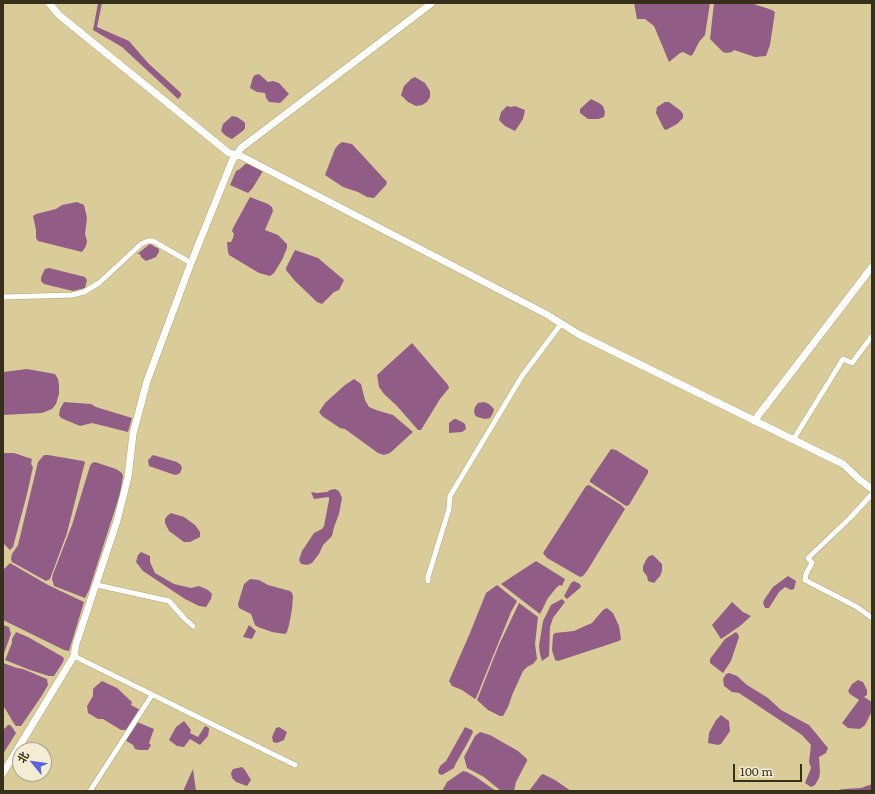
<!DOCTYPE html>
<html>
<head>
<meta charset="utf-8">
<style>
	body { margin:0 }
	#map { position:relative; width:875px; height:794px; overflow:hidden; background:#dacc99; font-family:Literata,"Noto Sans SC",serif }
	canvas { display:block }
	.frame { position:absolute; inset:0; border:4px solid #352f1b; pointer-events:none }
	.north { position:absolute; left:12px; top:742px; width:40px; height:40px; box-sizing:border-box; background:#f4edd3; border:1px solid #a8a189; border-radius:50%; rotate:299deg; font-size:11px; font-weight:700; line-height:16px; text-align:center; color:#352f1b }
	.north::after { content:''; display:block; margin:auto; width:14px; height:18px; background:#5965dc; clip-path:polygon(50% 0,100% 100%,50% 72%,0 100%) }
	.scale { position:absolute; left:733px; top:764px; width:69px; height:18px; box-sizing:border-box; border:2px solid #352f1b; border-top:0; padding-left:5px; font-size:12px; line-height:14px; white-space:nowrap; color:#352f1b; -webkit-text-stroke:3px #f4edd3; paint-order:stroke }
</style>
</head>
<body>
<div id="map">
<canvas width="875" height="794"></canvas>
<div class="frame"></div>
<div class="north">北</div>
<div class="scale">100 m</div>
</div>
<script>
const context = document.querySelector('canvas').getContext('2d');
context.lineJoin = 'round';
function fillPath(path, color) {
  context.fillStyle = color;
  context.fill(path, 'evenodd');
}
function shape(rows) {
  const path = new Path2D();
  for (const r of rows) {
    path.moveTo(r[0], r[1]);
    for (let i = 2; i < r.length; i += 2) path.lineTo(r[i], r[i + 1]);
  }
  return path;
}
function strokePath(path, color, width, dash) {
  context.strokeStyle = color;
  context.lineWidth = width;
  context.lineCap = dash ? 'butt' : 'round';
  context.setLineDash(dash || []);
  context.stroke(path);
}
const water = shape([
	[98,3,102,3,97,27,129,41,148,63,181,93,181,96,178,99,122,47,93,30],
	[634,3,710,3,705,35,699,42,693,54,691,56,683,52,680,53,669,62,654,26,645,19,637,19],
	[714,3,751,3,772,10,775,12,770,45,766,56,755,57,734,50,732,52,726,53,723,52,710,39],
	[259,74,268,82,273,81,279,83,289,94,280,103,269,102,266,98,265,93,257,92,250,88,253,77,255,75],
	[415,77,425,83,430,91,430,97,427,102,422,105,416,106,408,102,401,95,404,86,411,79],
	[591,99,599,103,603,106,605,112,604,117,598,119,588,119,580,113,580,109],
	[665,102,669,102,681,111,683,114,683,118,677,124,666,130,664,129,656,113,657,107],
	[507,106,511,107,515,106,525,110,523,119,515,131,505,126,499,120,501,112],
	[232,116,237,117,243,121,245,123,245,128,244,130,232,139,226,136,221,131,223,124],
	[342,142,352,144,387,182,386,185,374,198,367,197,358,192,343,187,325,175,335,149,338,145],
	[245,164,249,164,263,171,252,189,248,193,230,185,236,171,240,169],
	[250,197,268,204,272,207,273,211,265,230,278,235,287,244,287,248,282,260,274,273,270,276,259,273,229,255,228,252,227,242,231,242,233,238,234,234,232,231,233,228],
	[77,202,84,205,87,218,85,234,87,241,86,246,82,252,38,241,36,238,36,230,33,216,36,214,56,209,62,205],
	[150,244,159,249,159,252,156,257,146,261,141,257,140,254,137,254],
	[295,250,318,258,344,280,339,290,334,292,322,304,317,302,295,281,286,270,286,268],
	[49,268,85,277,87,280,85,288,73,291,44,284,41,281,41,277,45,269],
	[412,343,448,385,449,388,440,399,421,430,418,430,397,406,384,394,379,387,377,375],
	[27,369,55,374,58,379,59,385,59,394,56,404,52,409,42,413,3,415,3,372],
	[354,379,361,384,365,400,369,407,376,410,393,415,413,432,390,453,384,455,378,453,345,429,340,428,322,416,319,412,325,403,345,385],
	[64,402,91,404,96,407,132,418,128,432,92,423,80,426,61,418,59,415,60,409],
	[484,402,489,404,494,409,493,413,490,418,485,419,477,417,475,415,474,411,475,407,478,403],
	[454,419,456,419,462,422,465,424,466,429,462,432,449,433,449,423],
	[611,449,616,450,648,470,648,473,629,505,626,506,590,482,590,480],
	[3,453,14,453,32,459,31,464,33,467,27,494,13,547,10,550,4,544,3,539],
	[44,455,48,455,83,461,85,462,67,533,50,579,46,581,12,562,11,559,12,554,18,545,38,462],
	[153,455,177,462,181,465,182,468,180,473,176,475,172,474,149,466,148,460],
	[95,462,116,469,122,473,123,476,120,494,89,590,85,598,54,586,52,579,53,574,72,525,90,466,92,463],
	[589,485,621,505,625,509,587,571,583,576,580,577,547,558,543,553,586,486],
	[335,489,339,491,342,498,339,514,334,527,332,536,323,545,319,554,312,563,307,565,301,564,299,560,302,551,314,533,322,529,324,526,329,500,329,497,314,499,311,492,317,493,327,492,330,490],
	[171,513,184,517,195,525,200,532,200,537,190,542,184,542,169,531,165,523,165,519,167,516],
	[141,552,150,556,150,562,155,573,174,584,191,588,199,586,208,590,212,594,211,599,206,607,199,606,185,599,143,571,136,562,138,555],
	[653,555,662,564,662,571,660,576,654,583,648,581,647,576,643,571,643,566,646,560,649,556],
	[536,561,565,579,562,586,560,585,557,587,548,598,540,614,501,584],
	[10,563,48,585,84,602,69,651,64,650,3,620,3,570],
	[788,576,796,581,794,589,791,590,785,587,779,592,769,608,765,608,763,603,764,600,773,587],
	[250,579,259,580,268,585,290,591,292,593,293,596,292,609,289,625,287,632,285,634,272,632,258,627,255,625,251,614,239,608,238,604,244,584],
	[574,581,580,584,581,587,567,599,564,596,571,583],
	[497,585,517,601,511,612,476,698,475,699,462,690,452,686,449,681,470,633,486,593],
	[562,599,565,602,553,618,550,627,549,656,542,661,540,654,539,646,543,621,551,605],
	[732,602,743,612,751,616,740,626,721,639,712,625],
	[519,603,538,617,535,644,537,659,533,664,527,667,523,671,513,693,508,707,503,716,500,716,488,710,477,700,499,645],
	[607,608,613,613,619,626,621,639,619,641,558,661,555,660,552,650,553,635,555,633,574,631,585,626,592,623,603,610],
	[3,625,9,627,11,634,3,656],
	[249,625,256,631,252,639,243,637],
	[16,632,28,637,63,657,64,659,63,662,54,676,49,676,30,670,5,660,12,643,12,639],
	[736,632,738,634,739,637,731,661,723,673,710,663,710,659,725,639],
	[3,663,17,668,23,669,47,679,48,685,41,697,21,726,16,726,13,722,3,705],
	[729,673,737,676,747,685,768,698,781,710,809,725,828,748,826,753,819,757,820,772,819,778,815,785,811,787,805,783,811,768,809,762,811,745,802,735,739,693,732,692,724,686,723,679,726,674],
	[858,680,863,682,867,690,867,695,864,697,872,702,872,711,865,725,860,729,848,728,842,723,859,700,850,694,848,691,852,684],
	[102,681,117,688,132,702,131,705,140,710,127,730,121,730,103,719,98,719,88,713,87,706,93,696,93,689,96,686],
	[721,715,729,721,730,731,721,744,718,745,708,743,709,733,716,720],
	[184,721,191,730,190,733,198,737,205,726,209,728,209,730,208,736,200,745,190,739,184,747,177,746,169,740,176,727],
	[137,722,154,729,149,743,151,745,148,750,139,750,135,749,133,745,125,740],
	[8,725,10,725,12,727,16,733,3,754,3,730],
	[279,727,287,732,284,740,277,743,273,742,272,737,276,728],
	[465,727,472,730,473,732,468,742,455,765,454,768,442,775,439,774,438,771,440,766,446,761],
	[480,732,490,735,518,751,527,759,527,761,516,782,514,791,501,791,484,777,467,768,464,757,475,736],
	[242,767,245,770,251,780,247,786,236,782,232,778,231,773,233,769],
	[193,769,196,791,184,791,184,789],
	[463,771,467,772,476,777,496,791,442,791,447,782],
	[543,774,555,780,571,791,529,791,541,775],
	[872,784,872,791,832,791,844,789,861,788]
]);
const minor = shape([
	[3,297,72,295,84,292,99,283,141,244,148,241,153,241,191,263],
	[793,440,843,359,852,363,872,336],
	[872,494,850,518,808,558,812,563,806,574,805,580,857,607,872,618],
	[428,581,428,577,449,509,450,496,522,376,561,324],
	[97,585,169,601,184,618,193,626],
	[74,656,295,765],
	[90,791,152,695]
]);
const tertiary = shape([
	[49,3,59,15,229,153,241,156,546,314,580,335,843,464,860,480,872,489],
	[754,421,872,267],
	[3,773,74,656,76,644,117,521,128,477,133,434,147,381,191,263,232,161,241,148,432,3]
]);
fillPath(water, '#915d86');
strokePath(minor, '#b3a674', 6);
strokePath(tertiary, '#b3a674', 8);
strokePath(minor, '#fff', 5);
strokePath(tertiary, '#fff', 7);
</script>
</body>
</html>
